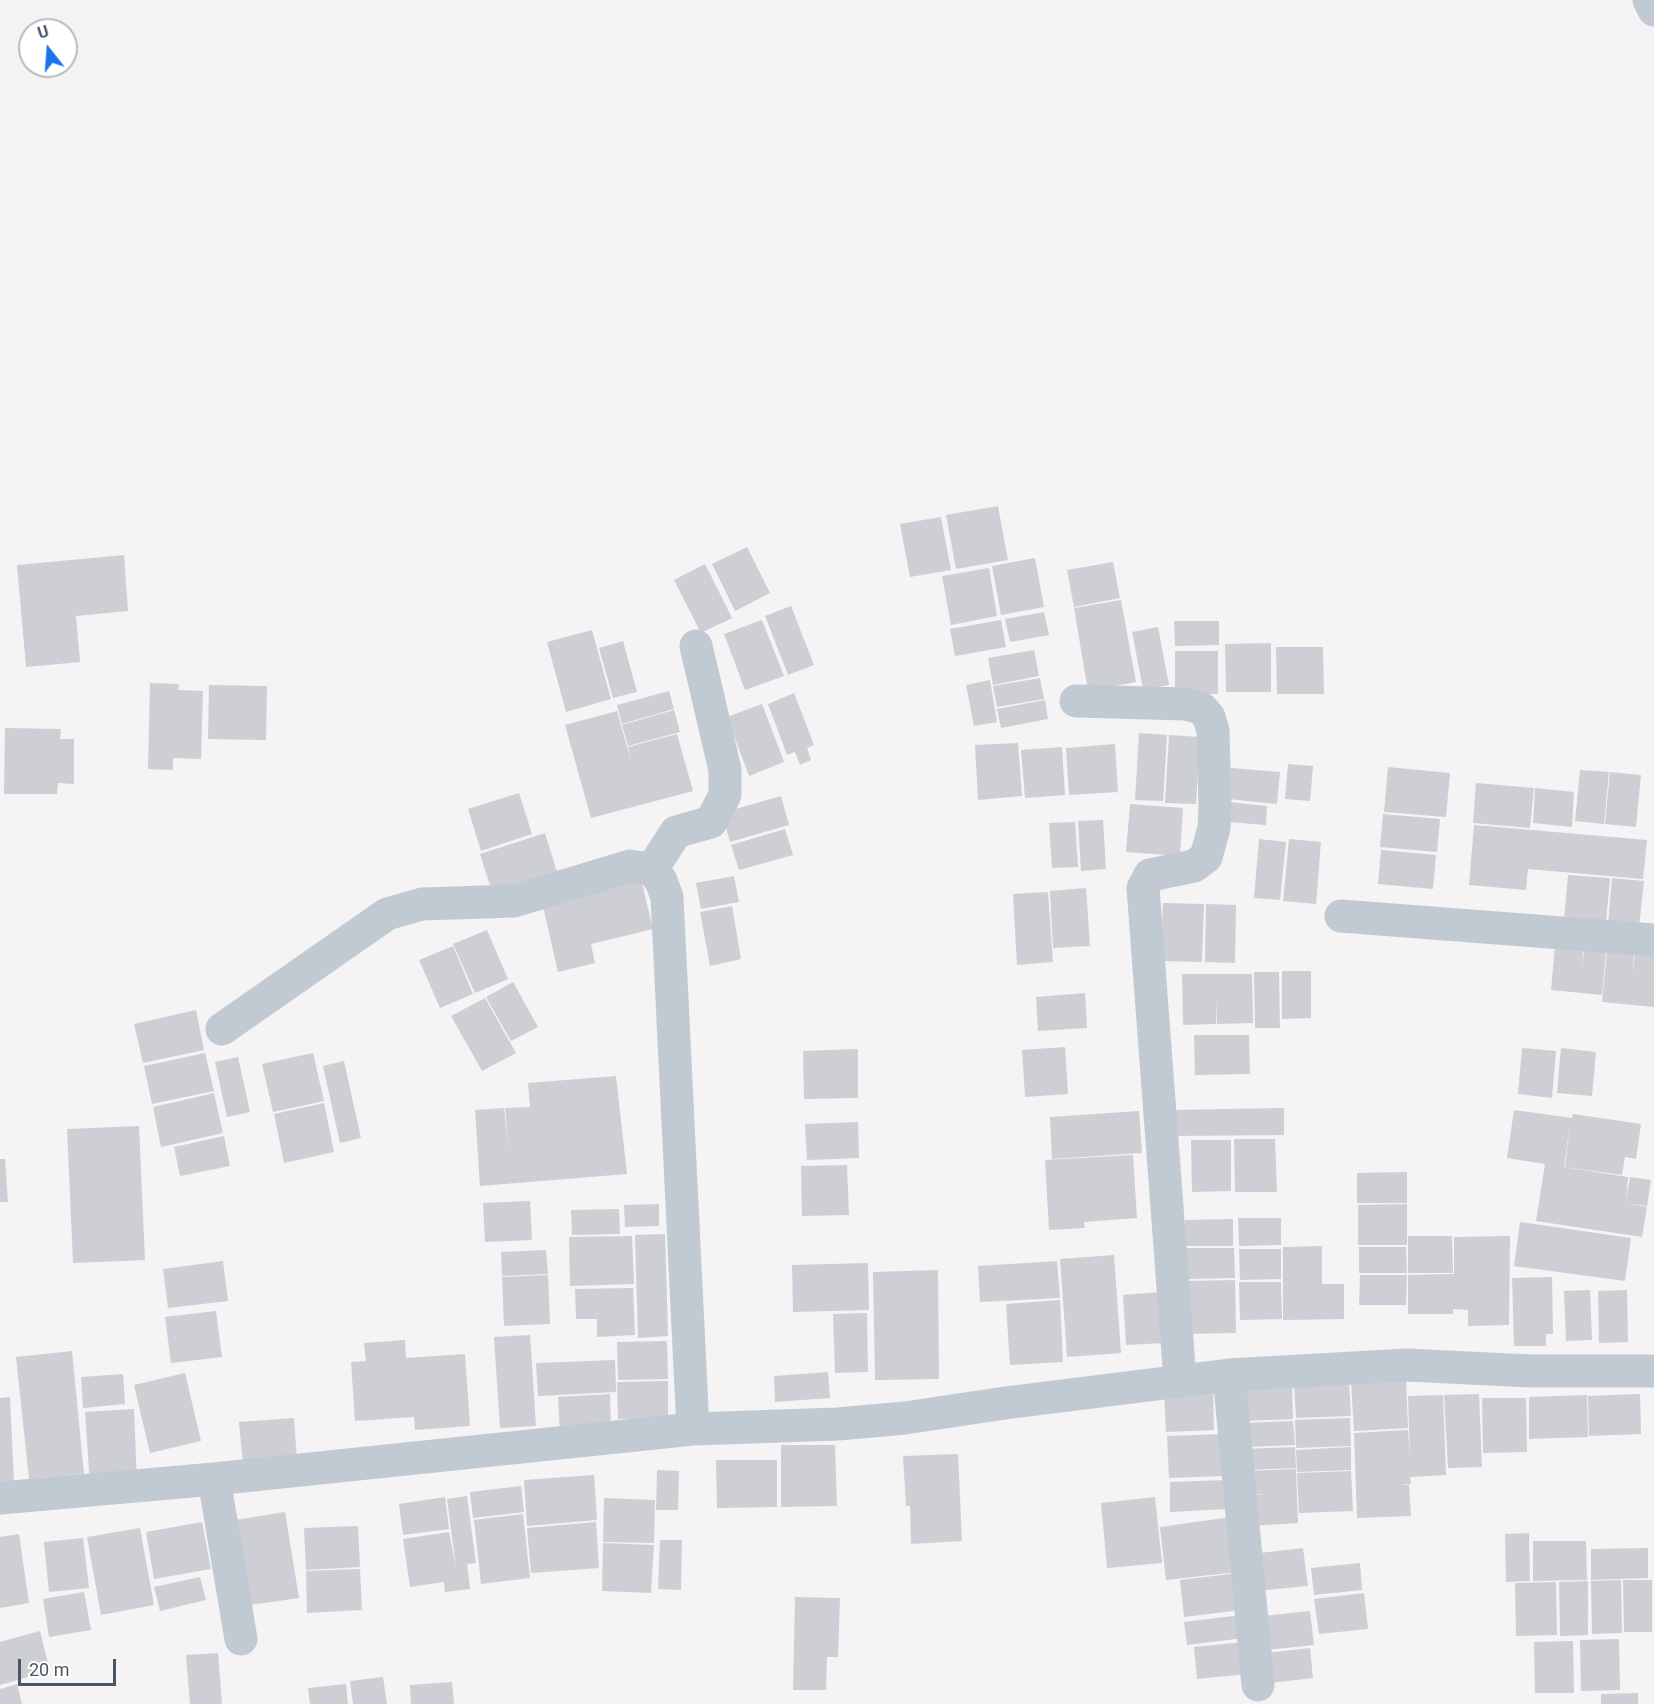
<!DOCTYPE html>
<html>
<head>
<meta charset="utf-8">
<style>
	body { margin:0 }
	#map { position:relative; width:1654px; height:1704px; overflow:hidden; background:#f5f3f3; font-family:Roboto,sans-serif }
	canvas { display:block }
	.north { position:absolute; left:18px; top:18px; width:60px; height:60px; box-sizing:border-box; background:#fff; border:2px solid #b7bbc0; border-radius:50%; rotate:343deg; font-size:16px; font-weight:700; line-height:24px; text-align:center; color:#4a5661 }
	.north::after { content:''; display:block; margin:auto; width:21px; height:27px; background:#1a73e8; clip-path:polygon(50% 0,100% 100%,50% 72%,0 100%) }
	.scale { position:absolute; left:18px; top:1659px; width:98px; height:27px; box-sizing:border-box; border:3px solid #4a5661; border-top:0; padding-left:8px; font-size:18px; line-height:21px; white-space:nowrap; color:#4a5661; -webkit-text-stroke:4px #fff; paint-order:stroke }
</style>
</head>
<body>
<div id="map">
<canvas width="1654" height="1704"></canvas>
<div class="north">U</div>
<div class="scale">20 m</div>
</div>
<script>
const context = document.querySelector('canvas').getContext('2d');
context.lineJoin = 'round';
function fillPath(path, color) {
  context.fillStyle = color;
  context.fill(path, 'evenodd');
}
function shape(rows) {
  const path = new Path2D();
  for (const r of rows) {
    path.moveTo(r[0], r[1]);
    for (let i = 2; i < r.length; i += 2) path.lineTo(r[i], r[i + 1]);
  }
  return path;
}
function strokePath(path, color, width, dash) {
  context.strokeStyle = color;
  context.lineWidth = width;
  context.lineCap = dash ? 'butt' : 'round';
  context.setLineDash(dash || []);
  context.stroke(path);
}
const building = shape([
	[998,506,1008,560,956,569,946,515],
	[941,517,951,570,910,577,900,524],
	[747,547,770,593,735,611,712,564],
	[124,555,128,611,76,616,80,662,26,667,17,565],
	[1035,558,1044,607,1001,615,992,566],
	[1113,562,1120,598,1074,607,1067,570],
	[705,564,732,618,701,633,674,580],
	[989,568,997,616,951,625,942,576],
	[1121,600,1136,682,1088,691,1074,608],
	[791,606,814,665,788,675,765,616],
	[1044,612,1049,635,1010,642,1005,619],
	[762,620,784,676,745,690,724,634],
	[1001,620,1006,647,955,656,950,629],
	[1174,621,1219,621,1219,645,1175,646],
	[1158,627,1169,685,1143,689,1132,632],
	[592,630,611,699,566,712,547,642],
	[623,641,637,692,613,698,599,648],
	[1271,643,1271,692,1226,692,1225,644],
	[1276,647,1323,647,1324,694,1277,694],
	[1034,650,1039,676,993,685,988,658],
	[1175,651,1218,651,1218,694,1175,694],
	[1040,678,1044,699,997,707,993,686],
	[990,680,997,722,974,726,966,685],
	[150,683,179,684,178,690,203,691,201,759,173,758,173,770,148,769],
	[209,685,267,686,266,740,208,739],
	[669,691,674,709,622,724,617,705],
	[794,693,814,745,807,748,811,760,800,765,795,752,787,755,768,704],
	[1045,700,1048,719,1001,728,997,709],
	[762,704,784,762,749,776,727,717],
	[674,710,680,732,628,746,622,725],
	[617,711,631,761,628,747,677,734,693,791,591,818,565,725],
	[5,728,61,729,60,739,74,739,74,784,58,783,57,794,4,794],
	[1139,733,1167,735,1163,801,1135,800],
	[1169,735,1200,737,1196,804,1165,803],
	[1018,743,1022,796,978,800,975,745],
	[1115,744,1118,792,1069,795,1066,748],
	[1062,747,1065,795,1025,798,1021,750],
	[1288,764,1313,766,1310,801,1285,799],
	[1388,767,1450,773,1446,817,1384,812],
	[1231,768,1280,772,1277,804,1228,799],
	[1580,770,1609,772,1604,824,1575,821],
	[1610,772,1641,775,1636,827,1605,824],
	[1476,783,1534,788,1530,828,1473,823],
	[1535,788,1574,792,1572,827,1533,823],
	[519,793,532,834,481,851,468,809],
	[781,796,789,825,730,842,722,813],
	[1229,802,1267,806,1266,825,1227,822],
	[1130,804,1183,808,1180,856,1126,852],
	[1383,814,1440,819,1437,852,1380,847],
	[1103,820,1106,869,1081,871,1078,821],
	[1075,822,1078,867,1052,868,1049,823],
	[1474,825,1647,840,1643,879,1528,869,1526,890,1469,885],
	[785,829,793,855,739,870,731,845],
	[545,833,557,872,492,892,480,854],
	[1259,839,1286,842,1280,900,1254,898],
	[1289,839,1321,842,1316,904,1283,901],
	[1381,850,1436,855,1433,889,1378,884],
	[1568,875,1610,878,1606,923,1564,919],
	[734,876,739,902,701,909,696,883],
	[1612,878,1644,881,1639,927,1608,924],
	[641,879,653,929,591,944,595,963,558,972,542,902],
	[1086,888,1090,946,1053,948,1050,891],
	[1048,892,1053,962,1017,965,1013,894],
	[1163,903,1204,904,1202,962,1161,961],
	[1206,904,1236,905,1235,963,1205,962],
	[732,906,741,959,710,966,700,912],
	[487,930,508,979,475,993,453,944],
	[453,946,473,994,440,1008,419,960],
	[1555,946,1583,949,1582,969,1584,949,1606,951,1602,995,1551,990],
	[1607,950,1634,953,1633,975,1635,953,1654,954,1654,1007,1602,1002],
	[1282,971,1311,971,1311,1018,1282,1019],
	[1254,972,1279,972,1280,1028,1255,1028],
	[1182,974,1252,974,1253,1023,1217,1024,1216,1000,1216,1024,1183,1025],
	[513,982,538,1027,511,1041,486,997],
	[1085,993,1087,1028,1038,1031,1036,997],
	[485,998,516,1053,482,1071,451,1016],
	[196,1010,204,1050,143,1063,134,1024],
	[1194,1035,1249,1035,1250,1074,1195,1075],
	[1065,1047,1068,1094,1025,1097,1022,1050],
	[1522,1048,1556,1051,1552,1098,1518,1094],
	[1561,1048,1596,1052,1592,1096,1557,1093],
	[858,1049,858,1098,804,1099,803,1051],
	[205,1053,214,1091,152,1104,144,1066],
	[313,1053,324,1101,273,1112,262,1064],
	[238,1057,250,1112,227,1117,215,1062],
	[344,1061,361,1138,340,1143,323,1066],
	[616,1076,627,1174,480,1186,475,1110,504,1108,509,1152,505,1108,530,1107,528,1083],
	[214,1093,223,1133,161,1147,153,1107],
	[324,1103,334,1152,284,1163,274,1114],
	[1284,1108,1284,1135,1172,1136,1172,1110],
	[1514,1110,1572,1118,1573,1114,1641,1124,1636,1159,1625,1157,1622,1175,1565,1167,1570,1124,1564,1167,1557,1166,1628,1177,1626,1200,1630,1177,1651,1180,1647,1206,1625,1203,1647,1207,1642,1237,1536,1221,1545,1164,1507,1158],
	[1139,1111,1142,1153,1052,1159,1050,1117],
	[858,1122,859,1158,807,1160,805,1124],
	[139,1126,145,1260,73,1263,67,1129],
	[224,1136,230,1166,180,1176,174,1147],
	[1234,1139,1275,1139,1277,1192,1235,1192],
	[1191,1140,1231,1140,1231,1191,1192,1192],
	[1133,1155,1137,1218,1084,1222,1085,1228,1049,1230,1045,1160],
	[0,1159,5,1159,8,1202,0,1202],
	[847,1165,849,1215,802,1216,801,1166],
	[1407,1172,1407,1203,1357,1203,1357,1173],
	[530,1201,532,1240,485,1242,483,1203],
	[659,1204,659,1226,625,1227,624,1205],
	[1407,1204,1407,1245,1358,1245,1358,1205],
	[619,1209,620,1234,572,1235,571,1210],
	[1238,1218,1281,1218,1281,1245,1239,1246],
	[1233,1219,1233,1246,1185,1246,1185,1220],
	[1520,1222,1631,1238,1625,1281,1514,1266],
	[665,1234,668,1336,638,1338,635,1235],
	[632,1236,634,1284,570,1286,569,1237],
	[1408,1236,1452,1236,1453,1273,1408,1273],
	[1510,1236,1509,1325,1468,1326,1468,1310,1453,1309,1453,1314,1408,1314,1408,1275,1454,1274,1454,1237],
	[1322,1246,1322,1284,1344,1284,1344,1319,1283,1320,1283,1247],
	[1359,1247,1406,1247,1407,1273,1359,1273],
	[1184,1248,1234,1248,1235,1278,1185,1279],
	[1239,1249,1281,1249,1281,1279,1240,1280],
	[546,1250,548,1274,502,1276,501,1252],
	[1114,1255,1121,1353,1067,1357,1060,1259],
	[223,1261,228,1301,168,1308,163,1269],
	[1057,1261,1060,1298,980,1302,978,1266],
	[868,1263,869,1310,793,1312,792,1265],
	[938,1270,939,1379,875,1380,873,1272],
	[548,1275,550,1324,504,1326,502,1277],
	[1360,1275,1407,1275,1406,1305,1359,1305],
	[1552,1277,1553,1334,1546,1334,1546,1346,1514,1346,1512,1278],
	[1235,1280,1236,1333,1185,1334,1185,1281],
	[1239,1282,1281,1282,1282,1319,1240,1320],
	[633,1288,635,1335,597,1337,597,1319,576,1319,575,1289],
	[1590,1290,1592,1340,1566,1341,1564,1291],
	[1627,1290,1628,1342,1599,1343,1598,1291],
	[1161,1292,1164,1343,1126,1345,1123,1295],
	[1060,1300,1063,1362,1010,1365,1006,1304],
	[216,1311,222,1357,171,1363,165,1317],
	[867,1313,868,1372,835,1373,833,1314],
	[530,1335,536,1426,500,1428,494,1337],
	[405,1340,406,1358,465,1354,470,1426,415,1430,414,1417,355,1421,351,1362,366,1361,364,1343],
	[667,1341,668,1379,618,1380,617,1342],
	[72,1351,84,1474,29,1479,16,1357],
	[615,1360,616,1392,538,1396,536,1363],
	[828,1372,830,1398,775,1402,774,1376],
	[185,1373,201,1441,150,1453,134,1385],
	[123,1374,125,1404,83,1408,81,1377],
	[1406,1379,1408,1428,1354,1431,1351,1382],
	[668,1381,668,1418,618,1419,617,1382],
	[1349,1382,1351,1416,1296,1418,1294,1385],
	[1292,1387,1293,1419,1244,1421,1243,1390],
	[1213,1389,1214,1430,1166,1432,1164,1391],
	[610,1394,611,1432,560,1434,558,1397],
	[1479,1394,1482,1467,1448,1468,1444,1395],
	[1640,1394,1641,1434,1589,1436,1588,1396],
	[1443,1395,1446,1475,1410,1477,1411,1484,1400,1485,1409,1485,1411,1516,1357,1518,1354,1433,1408,1430,1410,1457,1408,1396],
	[1587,1395,1588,1437,1529,1439,1529,1397],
	[10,1397,14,1482,0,1482,0,1398],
	[1482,1398,1526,1398,1527,1452,1483,1453],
	[134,1409,137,1482,90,1485,85,1412],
	[294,1418,297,1459,243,1464,239,1422],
	[1350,1418,1351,1446,1296,1448,1295,1420],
	[1293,1421,1295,1445,1246,1447,1244,1423],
	[1225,1434,1226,1476,1169,1478,1167,1436],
	[781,1445,835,1445,837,1506,781,1507],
	[1295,1447,1296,1468,1246,1470,1245,1449],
	[1351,1447,1351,1470,1297,1472,1296,1450],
	[958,1454,962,1541,911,1544,910,1506,906,1506,903,1456],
	[716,1460,777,1460,777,1507,717,1508],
	[1296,1469,1298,1523,1249,1526,1248,1496,1267,1494,1247,1495,1246,1471],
	[657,1470,679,1471,678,1510,656,1510],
	[1351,1471,1353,1511,1299,1513,1297,1473],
	[594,1475,597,1520,527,1526,524,1480],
	[1227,1480,1228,1509,1170,1512,1170,1482],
	[521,1486,524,1512,473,1518,470,1492],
	[467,1496,476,1563,467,1564,470,1589,445,1592,444,1582,410,1587,403,1539,449,1532,456,1567,447,1499],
	[445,1497,449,1529,403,1535,399,1504],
	[1155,1497,1162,1563,1107,1568,1101,1503],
	[604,1498,655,1500,654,1543,603,1542],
	[285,1512,299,1598,243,1606,229,1521],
	[523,1514,530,1578,481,1584,474,1520],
	[1231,1517,1237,1572,1166,1580,1160,1527],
	[202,1522,211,1569,154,1579,146,1532],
	[596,1522,599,1568,531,1573,527,1528],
	[358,1526,360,1567,306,1570,304,1528],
	[140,1528,154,1605,101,1615,87,1537],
	[1529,1533,1530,1581,1506,1582,1505,1534],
	[19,1534,29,1603,0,1608,0,1537],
	[83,1538,89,1588,49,1592,44,1542],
	[660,1540,682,1540,681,1590,658,1589],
	[1533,1541,1586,1541,1587,1580,1533,1581],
	[603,1543,654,1545,651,1593,602,1591],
	[1303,1548,1308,1586,1256,1591,1251,1554],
	[1648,1548,1648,1578,1591,1580,1591,1549],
	[1360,1563,1362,1590,1314,1595,1311,1568],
	[360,1569,362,1610,307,1613,306,1571],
	[1238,1573,1242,1610,1184,1617,1180,1580],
	[200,1577,206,1600,160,1611,154,1587],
	[1621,1580,1622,1633,1592,1634,1591,1581],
	[1623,1580,1652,1580,1652,1632,1624,1632],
	[1588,1581,1588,1635,1560,1636,1559,1582],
	[1556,1582,1557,1635,1516,1636,1515,1583],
	[84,1592,91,1630,49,1637,43,1599],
	[1364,1593,1368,1629,1319,1634,1314,1599],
	[795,1597,840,1598,838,1657,827,1657,826,1690,793,1690],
	[1310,1611,1314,1645,1267,1650,1263,1616],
	[1241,1615,1244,1638,1187,1645,1184,1622],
	[40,1631,50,1671,0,1685,0,1642],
	[1619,1639,1620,1690,1581,1691,1580,1640],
	[1573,1641,1574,1693,1535,1693,1534,1642],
	[1244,1642,1247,1674,1197,1679,1194,1647],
	[1310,1648,1313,1678,1270,1683,1266,1653],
	[218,1653,222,1704,190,1704,186,1655],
	[383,1677,387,1704,353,1704,350,1681],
	[452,1682,454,1704,411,1704,410,1685],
	[17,1684,22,1704,0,1704,0,1689],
	[346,1684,348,1704,310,1704,308,1688],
	[1638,1693,1638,1704,1601,1704,1601,1694]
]);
const minor = shape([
	[1649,0,1654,10],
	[1076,701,1186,704,1201,708,1209,717,1213,731,1215,808,1214,828,1206,857,1194,866,1150,875,1143,888,1180,1380],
	[1341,916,1654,940],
	[222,1029,387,914,422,904,514,901,630,866,652,869],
	[1229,1375,1258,1685],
	[693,1429,667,897,661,881,652,869,676,832,711,822,725,795,725,770,696,646],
	[214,1479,241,1639],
	[0,1498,214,1479,693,1429,838,1424,905,1418,1005,1403,1229,1375,1407,1365,1530,1371,1654,1371]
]);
fillPath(building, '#cdcfd5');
strokePath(minor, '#c1cad2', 33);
</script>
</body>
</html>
